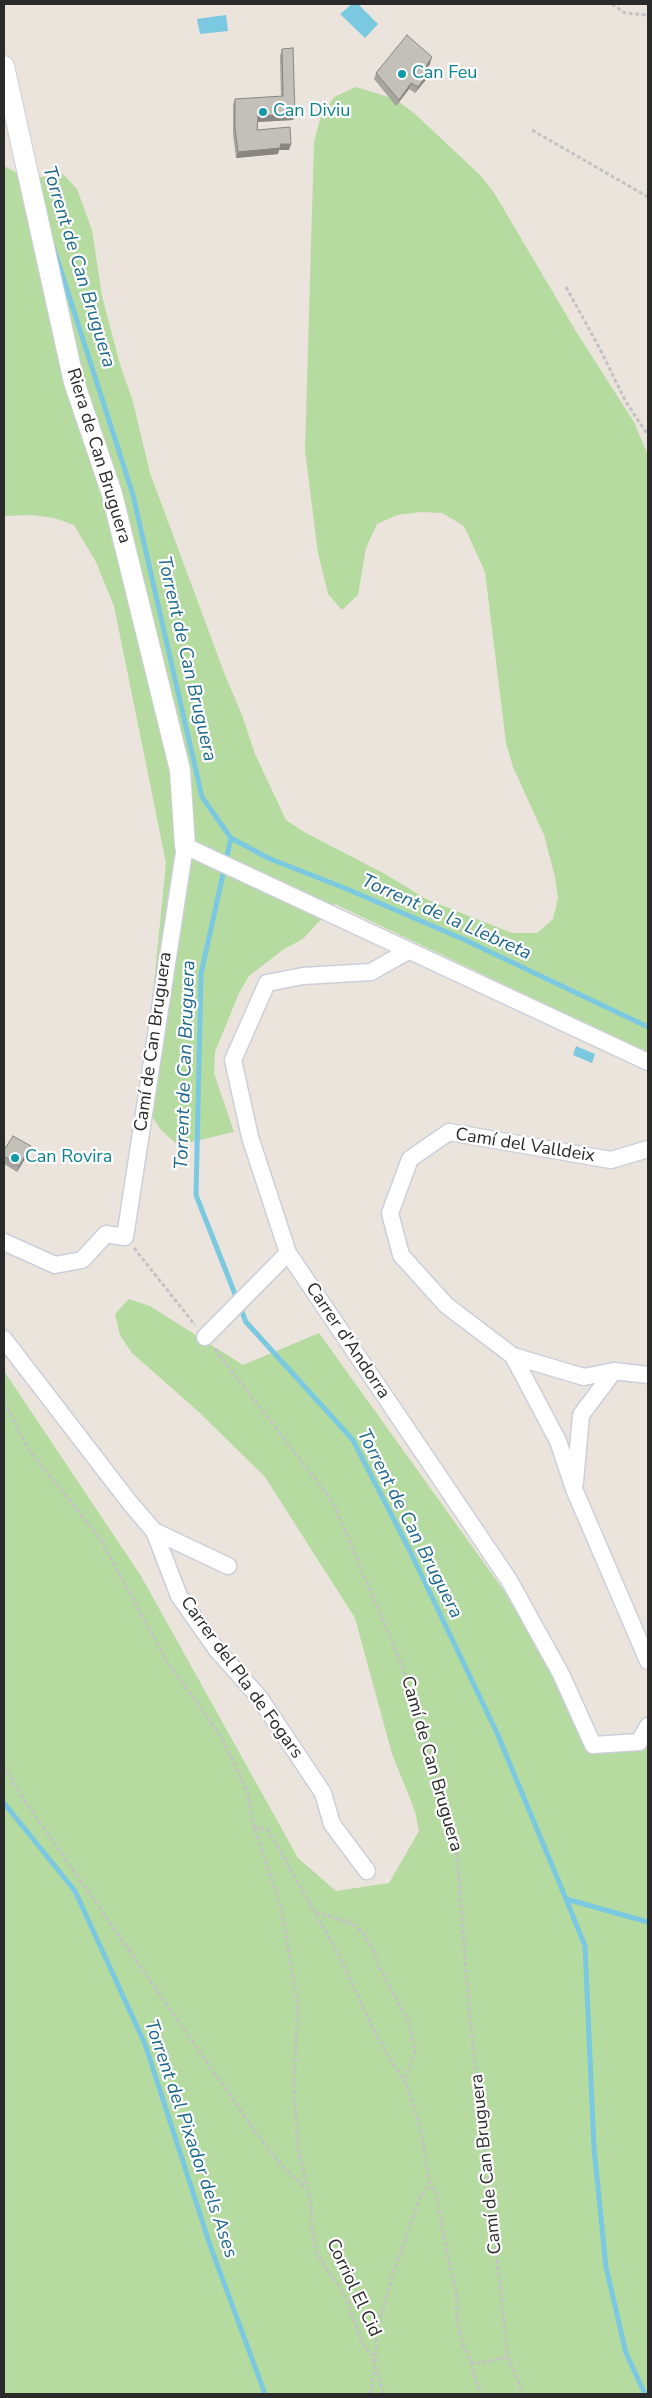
<!DOCTYPE html>
<html>
<head>
<meta charset="utf-8">
<style>
	body { margin:0 }
	#map { position:relative; width:652px; height:2398px; overflow:hidden; background:#eae4dd; font-family:"Nunito Sans",sans-serif }
	canvas { display:block }
	.frame { position:absolute; inset:0; border:5px solid #2a2a2a; pointer-events:none }
</style>
</head>
<body>
<div id="map">
<canvas width="652" height="2398"></canvas>
<div class="frame"></div>
</div>
<script>
const context = document.querySelector('canvas').getContext('2d');
context.lineJoin = 'round';
function fillPath(path, color) {
  context.fillStyle = color;
  context.fill(path, 'evenodd');
}
function shape(rows) {
  const path = new Path2D();
  for (const r of rows) {
    path.moveTo(r[0], r[1]);
    for (let i = 2; i < r.length; i += 2) path.lineTo(r[i], r[i + 1]);
  }
  return path;
}
function strokePath(path, color, width, dash) {
  context.strokeStyle = color;
  context.lineWidth = width;
  context.lineCap = dash ? 'butt' : 'round';
  context.setLineDash(dash || []);
  context.stroke(path);
}
function label(font, color, halo, rows, align = 'center') {
  context.font = font + ' "Nunito Sans",sans-serif';
  context.lineWidth = 4.5;
  context.setLineDash([]);
  context.textBaseline = 'middle';
  context.strokeStyle = halo;
  context.fillStyle = color;
  for (const [text, x, y, turn = 0] of rows) {
    context.save();
    context.translate(x, y);
    context.rotate((+turn || 0) * Math.PI / 180);
    context.textAlign = isNaN(turn) ? turn : align;
    if (halo) context.strokeText(text, 0, 0);
    context.fillText(text, 0, 0);
    context.restore();
  }
}
const green = shape([
	[356,87,395,99,414,113,480,175,493,191,577,333,634,422,648,455,648,1053,335,904,303,939,284,949,249,976,239,993,215,1052,214,1073,234,1132,178,1145,161,1130,146,1107,144,1083,166,863,114,606,96,562,74,525,54,518,32,515,4,516,4,166,21,175,40,177,63,174,77,189,92,230,102,296,119,361,133,402,150,473,225,675,242,715,255,754,286,820,304,832,387,875,426,899,512,933,537,933,553,919,558,898,555,877,544,835,513,767,506,743,485,572,464,526,442,513,421,512,397,515,377,524,366,548,358,595,342,610,328,594,318,553,305,451,314,142,320,119,334,97],
	[129,1299,150,1306,243,1365,319,1333,530,1627,595,1751,648,1748,648,2394,4,2394,4,1371,141,1576,298,1858,336,1891,389,1883,419,1831,415,1811,392,1754,355,1618,265,1477,200,1413,132,1353,120,1335,115,1314]
]);
const water = shape([
	[352,4,358,4,378,24,365,38,340,14],
	[226,15,228,31,200,34,197,19],
	[576,1046,595,1054,592,1063,573,1055]
]);
const stream = shape([
	[53,246,133,495,202,797,231,838,201,974,196,1195,246,1322,353,1440,409,1549,497,1733,566,1899,648,1922],
	[231,838,268,858,347,889,465,940,648,1027],
	[4,1803,75,1891,145,2044,210,2245,265,2394],
	[566,1899,585,1946,594,2148,606,2267,626,2353,645,2394]
]);
const path = shape([
	[612,4,625,13,648,15],
	[532,130,648,197],
	[566,287,600,349,626,402,648,435],
	[134,1248,195,1325],
	[215,1349,333,1502,402,1665,456,1843,470,2017,508,2357,523,2394],
	[4,1402,29,1450,100,1538,167,1661,222,1738,248,1793,254,1827],
	[4,1766,21,1795,255,2131,285,2169,307,2189],
	[316,1912,353,1924,364,1934,373,1949,381,1970,410,2024,415,2051,405,2080],
	[471,2362,477,2384,482,2394],
	[48,2394,50,2394],
	[370,2394,375,2368,377,2331,392,2277,421,2195,430,2185],
	[384,2394,371,2354,362,2342,343,2291,325,2267,317,2253,312,2229,311,2203,298,2147,294,2087,298,2004,281,1907,254,1827,269,1831,340,1957,374,2031,407,2086,420,2126,430,2185,436,2191,447,2253,457,2294,457,2316,462,2343,471,2362,480,2363,508,2357]
]);
const minor = shape([
	[408,951,371,972,303,976,267,983,233,1060,250,1137,288,1253,509,1580,561,1674,593,1745,639,1742,648,1726],
	[648,1149,611,1160,449,1132,410,1159,390,1213,401,1255,446,1305,513,1356,584,1377,614,1371,648,1375],
	[4,1242,55,1265,82,1260,106,1234,125,1237,185,846,648,1062],
	[205,1337,288,1253],
	[4,1339,130,1503,154,1531,179,1596,217,1650,259,1697,323,1793,332,1824,367,1871],
	[513,1356,558,1441,574,1489,648,1661],
	[575,1482,581,1415,614,1371],
	[154,1531,228,1566]
]);
const tertiary = shape([
	[4,66,74,382,112,494,180,770,185,846]
]);
const wall = shape([
	[282,49,295,114,293,120,258,122,257,130,291,144,289,150,279,150,278,154,236,158,233,134,233,105,235,99,281,97,280,56],
	[430,64,428,67,431,70,429,76,415,93,409,89,396,106,374,79,376,73],
	[4,1150,29,1152,17,1172,4,1164]
]);
const shadedWall = shape([
	[432,57,430,64,424,72,426,66],
	[431,70,429,76,415,93,418,87],
	[411,83,409,89,396,106,399,100],
	[295,114,293,120,256,122,258,116],
	[281,144,291,144,289,150,279,150,278,154,236,158,238,152],
	[31,1146,29,1152,17,1172,19,1166]
]);
const building = shape([
	[407,35,432,57,426,66,431,70,418,87,411,83,399,100,376,73,407,35],
	[293,48,295,114,258,116,257,130,290,127,291,144,281,144,280,148,238,152,235,128,235,99,283,96,282,49,293,48],
	[13,1136,31,1146,19,1166,4,1156,4,1150,13,1136]
]);
const markers = [
	[402,74,5,"#0f9aa8"],
	[263,112,5,"#0f9aa8"],
	[15,1158,5,"#0f9aa8"]
];
const cultureNames = [
	["Can Feu",412,74],
	["Can Diviu",273,112],
	["Can Rovira",25,1158]
];
const streetNames = [
	["Riera de Can Bruguera",98,456,73],
	["Camí de Can Bruguera",154,1042,-82],
	["Camí del Valldeix",525,1146,9],
	["Carrer d'Andorra",347,1341,56],
	["Carrer del Pla de Fogars",241,1678,54],
	["Camí de Can Bruguera",431,1764,74],
	["Camí de Can Bruguera",487,2164,-96],
	["Corriol El Cid",353,2288,65]
];
const waterNames = [
	["Torrent de Can Bruguera",78,267,73],
	["Torrent de Can Bruguera",186,659,77],
	["Torrent de la Llebreta",446,918,24],
	["Torrent de Can Bruguera",186,1065,-88],
	["Torrent de Can Bruguera",409,1524,63],
	["Torrent del Pixador dels Ases",190,2139,71]
];
fillPath(green, '#b5dba0');
fillPath(water, '#7bc8e1');
strokePath(stream, '#7bc8e1', 5);
strokePath(minor, '#cccfda', 19);
strokePath(tertiary, '#cccfda', 22);
strokePath(path, '#c3c3c3', 3, [4, 2.5]);
strokePath(minor, '#fff', 16);
strokePath(tertiary, '#fff', 20);
fillPath(wall, '#a8a49f');
fillPath(shadedWall, '#888682');
fillPath(building, '#c3bfb9');
strokePath(building, '#888682', 1);
for (const [x, y, r, color] of markers) {
  const dot = new Path2D();
  dot.arc(x, y, r, 0, 2 * Math.PI);
  context.fillStyle = color;
  context.fill(dot);
  strokePath(dot, '#fff', 2);
}
label('18px', '#0d838f', '#fff', cultureNames, 'left');
label('18px', '#2a2a2a', '#fff', streetNames);
label('italic 19px', '#1c678c', '#fff', waterNames);
</script>
</body>
</html>
